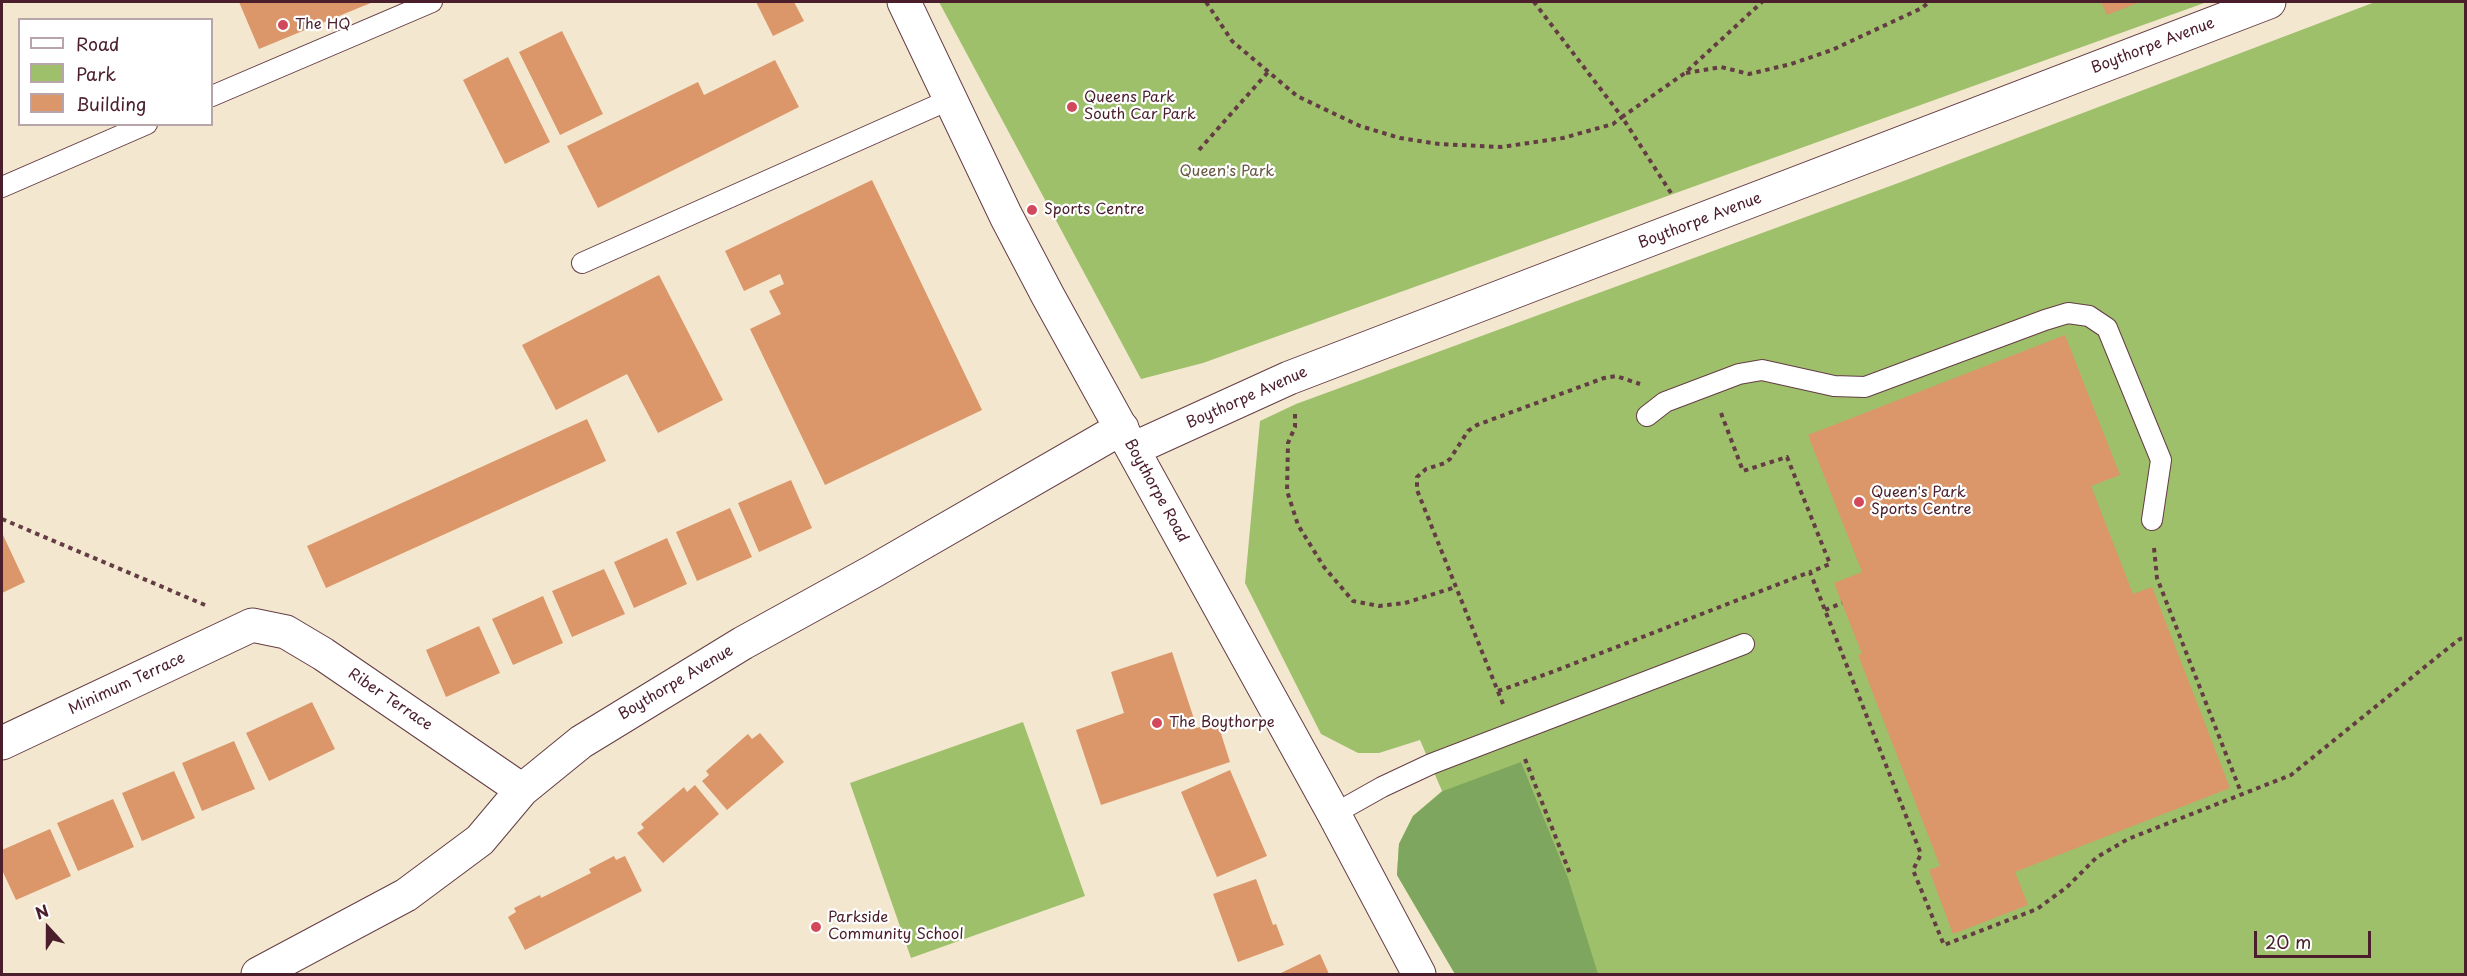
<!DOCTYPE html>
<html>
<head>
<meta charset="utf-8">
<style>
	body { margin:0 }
	#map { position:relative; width:2467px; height:976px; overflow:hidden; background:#f4e7d0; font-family:"Playpen Sans",sans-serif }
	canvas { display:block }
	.frame { position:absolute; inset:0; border:3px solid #4a1f2b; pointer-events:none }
	.legend { position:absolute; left:18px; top:18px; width:195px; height:108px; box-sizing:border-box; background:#fff; border:2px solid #b7a5aa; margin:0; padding:8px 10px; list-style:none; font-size:18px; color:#4a1f2b }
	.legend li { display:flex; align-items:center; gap:12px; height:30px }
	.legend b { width:30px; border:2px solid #b7a5aa }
	.north { position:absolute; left:18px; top:898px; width:60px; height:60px; -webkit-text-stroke:4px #fff; paint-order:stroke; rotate:339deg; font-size:16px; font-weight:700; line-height:24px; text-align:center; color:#4a1f2b }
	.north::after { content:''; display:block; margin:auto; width:21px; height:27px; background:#4a1f2b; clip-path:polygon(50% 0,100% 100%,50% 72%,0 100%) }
	.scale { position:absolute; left:2254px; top:931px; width:117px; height:27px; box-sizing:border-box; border:3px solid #4a1f2b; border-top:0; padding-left:8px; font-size:18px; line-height:21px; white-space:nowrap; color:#4a1f2b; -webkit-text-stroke:4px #fff; paint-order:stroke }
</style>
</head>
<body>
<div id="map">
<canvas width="2467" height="976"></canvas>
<div class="frame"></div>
<ul class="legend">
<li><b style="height:8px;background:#fff"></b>Road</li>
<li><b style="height:16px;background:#9ec06a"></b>Park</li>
<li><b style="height:16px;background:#db9769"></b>Building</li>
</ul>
<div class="north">N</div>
<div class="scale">20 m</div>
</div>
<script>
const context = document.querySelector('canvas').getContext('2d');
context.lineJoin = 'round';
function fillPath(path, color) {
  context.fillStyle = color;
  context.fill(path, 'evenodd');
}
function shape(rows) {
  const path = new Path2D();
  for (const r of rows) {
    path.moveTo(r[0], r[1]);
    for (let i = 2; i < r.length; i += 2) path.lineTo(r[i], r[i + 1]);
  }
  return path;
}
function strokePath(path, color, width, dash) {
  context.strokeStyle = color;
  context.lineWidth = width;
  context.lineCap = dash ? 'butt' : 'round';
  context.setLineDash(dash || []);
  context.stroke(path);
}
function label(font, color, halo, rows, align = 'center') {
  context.font = font + ' "Playpen Sans",sans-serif';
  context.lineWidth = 4.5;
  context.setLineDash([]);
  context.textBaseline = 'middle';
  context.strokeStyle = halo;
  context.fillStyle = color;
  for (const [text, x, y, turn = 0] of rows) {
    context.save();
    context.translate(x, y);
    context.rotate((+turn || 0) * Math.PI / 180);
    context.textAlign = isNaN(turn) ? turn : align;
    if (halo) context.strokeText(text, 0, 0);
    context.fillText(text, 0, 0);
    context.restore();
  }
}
const green = shape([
	[939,2,2207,2,1203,363,1141,379],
	[2375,2,2465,2,2465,974,1455,974,1397,875,1399,844,1413,816,1442,791,1420,740,1379,753,1358,753,1321,734,1245,583,1260,421,1296,404,1901,182],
	[1023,722,1085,896,911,958,850,783]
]);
const forest = shape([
	[1521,762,1568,878,1598,974,1455,974,1397,875,1399,844,1413,816,1443,791]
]);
const building = shape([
	[239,2,373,2,259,49],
	[756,2,794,2,804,21,773,36],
	[2101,2,2140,2,2107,15],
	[562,31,603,114,560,135,519,52],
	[508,57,550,142,505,164,463,80],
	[775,60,799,107,598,208,567,146,698,82,704,95],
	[872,180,982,410,825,485,750,329,781,314,769,291,784,284,780,274,744,291,725,251],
	[659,275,723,400,658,433,627,374,556,410,522,345],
	[2065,335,2120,475,2091,486,2133,594,2152,587,2230,788,2015,872,2028,905,1953,934,1929,870,1940,866,1858,655,1862,654,1834,583,1862,572,1808,435],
	[587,419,606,461,326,588,307,546],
	[791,480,812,528,759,552,738,503],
	[730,508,752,557,697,581,676,532],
	[3,535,25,582,2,593,2,536],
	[667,538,687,584,634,608,614,562],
	[604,569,625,614,572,637,552,591],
	[543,596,563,643,513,665,492,619],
	[479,626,500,673,446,697,426,650],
	[1172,652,1197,728,1217,721,1230,762,1101,805,1076,730,1124,713,1111,672],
	[312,702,335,749,269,781,246,733],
	[760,733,784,762,727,810,702,781,709,775,706,771,748,734,752,739],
	[234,741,255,789,202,811,182,763],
	[1230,770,1267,856,1217,877,1181,792],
	[174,771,195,818,142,841,122,793],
	[695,785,719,814,663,863,637,833,644,828,641,824,684,787,687,792],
	[113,799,134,847,78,871,57,823],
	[50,829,71,876,16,900,2,870,2,850],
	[614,856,616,860,625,856,642,891,525,950,508,917,516,912,514,908,540,895,541,898,591,873,589,869],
	[1256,879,1273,925,1276,924,1284,945,1238,962,1213,894],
	[1320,954,1329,974,1279,974]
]);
const path = shape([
	[1206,2,1232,41,1297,96,1360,126,1400,138,1439,144,1501,147,1563,138,1613,124,1622,117,1534,2],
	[1686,73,1721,67,1749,74,1791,64,1832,50,1922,8,1929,2],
	[1199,150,1268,72],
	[1671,193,1622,117,1685,73,1762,2],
	[1721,413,1743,471,1787,457,1830,564,1810,572],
	[1295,414,1295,427,1288,443,1287,491,1298,525,1324,567,1353,601,1379,606,1405,603,1456,587],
	[2,519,205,605],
	[2154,548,2157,578,2242,795],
	[1825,610,1842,603],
	[1498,691,1552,672,1810,572,1921,854,1913,870,1944,945,2037,909,2067,887,2097,857,2128,839,2291,775,2442,653,2460,639,2466,638],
	[1503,704,1417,490,1417,477,1426,469,1445,463,1450,459,1468,431,1477,425,1604,378,1616,376,1640,384],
	[1525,759,1571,876]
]);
const service = shape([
	[212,96,432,2],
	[2,187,147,124],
	[582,263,951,99],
	[1647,416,1665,402,1739,374,1762,370,1834,386,1865,387,2045,320,2068,313,2089,316,2107,328,2161,460,2152,520],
	[1334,814,1382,787,1431,764,1744,644]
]);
const minor = shape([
	[2,743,252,625,286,632,323,654,522,790],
	[258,974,406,895,480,840,522,790,581,742,743,643,872,572,1122,428]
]);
const tertiary = shape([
	[904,2,1006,216,1048,296,1334,814,1419,974],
	[1133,449,1289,378,2269,2]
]);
const markers = [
	[283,25,6,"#d1495b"],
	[1072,107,6,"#d1495b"],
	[1032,210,6,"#d1495b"],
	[1859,502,6,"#d1495b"],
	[1157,723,6,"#d1495b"],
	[816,927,6,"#d1495b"]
];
const poiNames = [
	["The HQ",295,25],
	["Queens Park",1084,98],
	["South Car Park",1084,115],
	["Sports Centre",1044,210],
	["Queen's Park",1871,493],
	["Sports Centre",1871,510],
	["The Boythorpe",1169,723],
	["Parkside",828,918],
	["Community School",828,935]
];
const streetNames = [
	["Boythorpe Avenue",2153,46,-21],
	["Boythorpe Avenue",1700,221,-21],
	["Boythorpe Avenue",1247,398,-24],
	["Boythorpe Road",1156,491,61],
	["Boythorpe Avenue",676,683,-31],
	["Minimum Terrace",127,684,-25],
	["Riber Terrace",390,700,34]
];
const parkNames = [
	["Queen's Park",1227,172]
];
fillPath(green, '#9ec06a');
fillPath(forest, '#7ea65e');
fillPath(building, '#db9769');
strokePath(service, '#643d44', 22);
strokePath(minor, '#643d44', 35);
strokePath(tertiary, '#643d44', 35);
strokePath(path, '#643d44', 4, [4.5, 4.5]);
strokePath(service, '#fff', 20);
strokePath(minor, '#fff', 33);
strokePath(tertiary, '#fff', 33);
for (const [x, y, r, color] of markers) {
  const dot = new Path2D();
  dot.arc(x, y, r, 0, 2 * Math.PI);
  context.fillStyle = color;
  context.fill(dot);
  strokePath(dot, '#fff', 2);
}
label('15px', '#4a1f2b', '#fff', poiNames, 'left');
label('15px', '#4a1f2b', '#fff', streetNames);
label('15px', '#675741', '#fff', parkNames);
</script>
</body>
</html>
